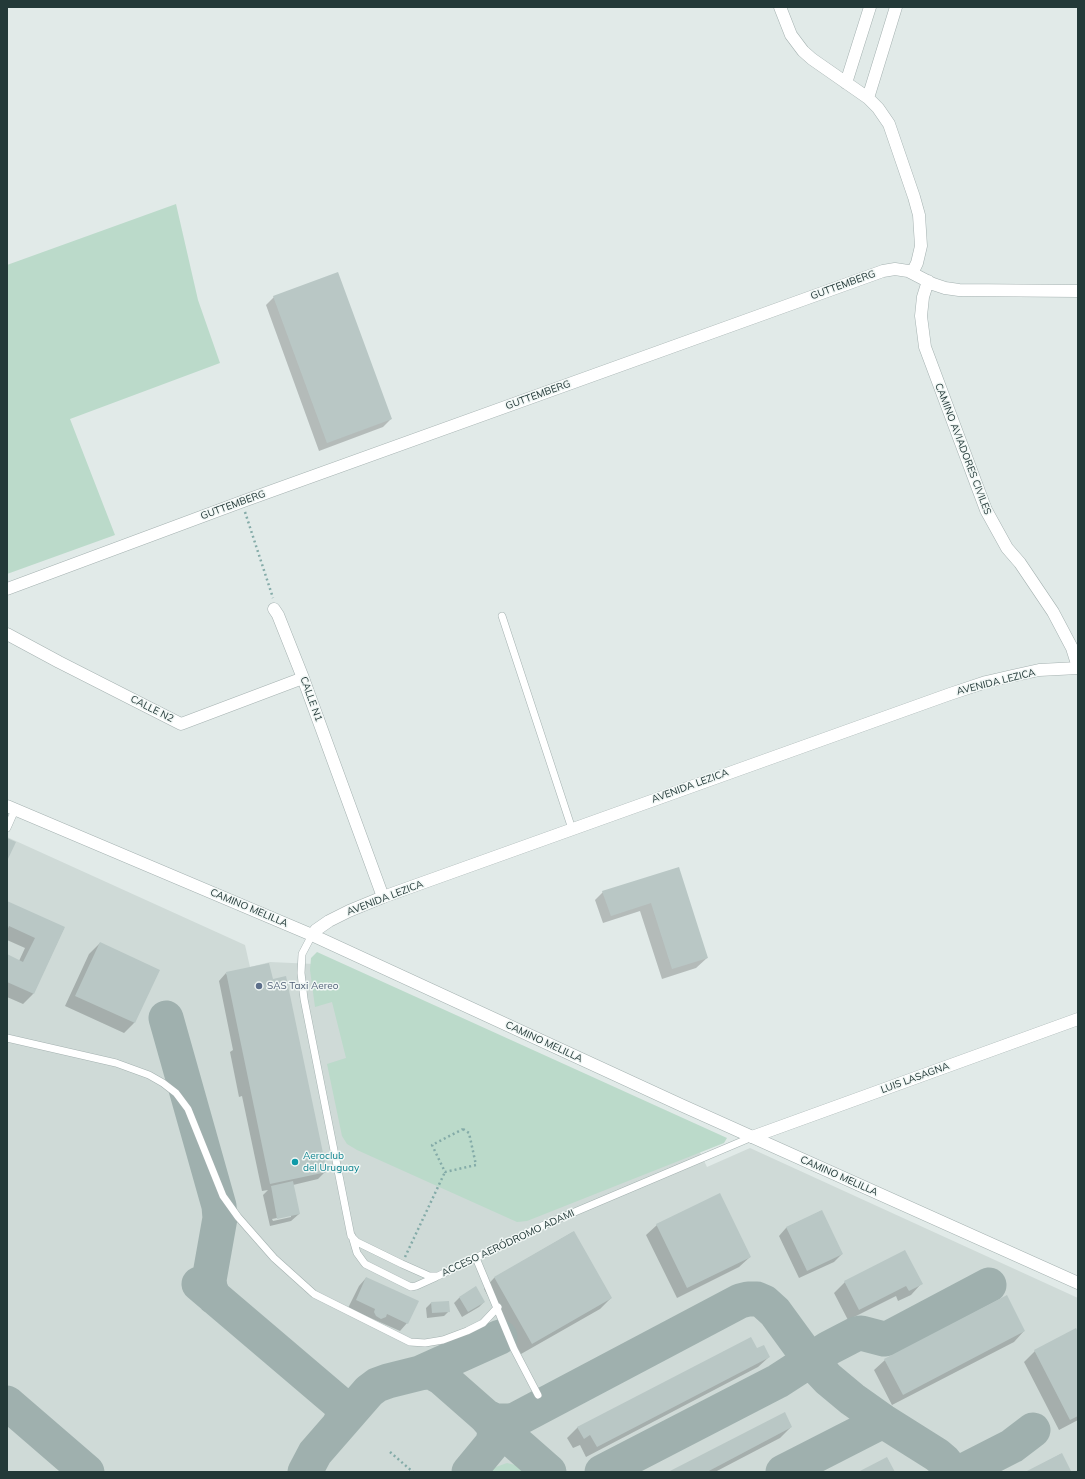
<!DOCTYPE html>
<html>
<head>
<meta charset="utf-8">
<style>
	body { margin:0 }
	#map { position:relative; width:1085px; height:1479px; overflow:hidden; background:#e1eae8; font-family:Mulish,sans-serif }
	canvas { display:block }
	.frame { position:absolute; inset:0; border:8px solid #233938; pointer-events:none }
</style>
</head>
<body>
<div id="map">
<canvas width="1085" height="1479"></canvas>
<div class="frame"></div>
</div>
<script>
const context = document.querySelector('canvas').getContext('2d');
context.lineJoin = 'round';
function fillPath(path, color) {
  context.fillStyle = color;
  context.fill(path, 'evenodd');
}
function shape(rows) {
  const path = new Path2D();
  for (const r of rows) {
    path.moveTo(r[0], r[1]);
    for (let i = 2; i < r.length; i += 2) path.lineTo(r[i], r[i + 1]);
  }
  return path;
}
function strokePath(path, color, width, dash) {
  context.strokeStyle = color;
  context.lineWidth = width;
  context.lineCap = dash ? 'butt' : 'round';
  context.setLineDash(dash || []);
  context.stroke(path);
}
function label(font, color, halo, rows, align = 'center') {
  context.font = font + ' Mulish,sans-serif';
  context.lineWidth = 3;
  context.setLineDash([]);
  context.textBaseline = 'middle';
  context.strokeStyle = halo;
  context.fillStyle = color;
  for (const [text, x, y, turn = 0] of rows) {
    context.save();
    context.translate(x, y);
    context.rotate((+turn || 0) * Math.PI / 180);
    context.textAlign = isNaN(turn) ? turn : align;
    if (halo) context.strokeText(text, 0, 0);
    context.fillText(text, 0, 0);
    context.restore();
  }
}
const built = shape([
	[7,837,245,945,250,967,270,962,314,964,697,1146,707,1167,750,1148,1078,1298,1078,1472,7,1472]
]);
const green = shape([
	[176,204,198,300,220,363,70,419,115,535,7,574,7,265],
	[317,952,727,1138,724,1143,527,1221,517,1222,357,1150,347,1144,342,1136,327,1064,346,1058,332,1002,315,1007,310,970,311,958],
	[507,1463,519,1466,527,1472,488,1472,493,1468]
]);
const shadow = shape([
	[274,297,391,419,383,427,319,451,266,305],
	[678,868,707,958,696,968,662,979,640,911,603,923,595,900,603,892],
	[7,902,64,928,33,994,23,1004,7,997,7,955,19,961,25,948,7,940],
	[100,943,158,970,134,1023,124,1033,65,1006,89,954],
	[226,973,326,1171,318,1179,293,1185,299,1214,291,1221,270,1226,263,1195,268,1190,262,1191,242,1096,239,1097,230,1052,233,1050,219,981],
	[291,1215,291,1217,273,1221,272,1219],
	[821,1211,842,1254,834,1262,799,1278,779,1236,786,1228],
	[657,1225,750,1257,739,1267,677,1298,646,1235],
	[573,1232,611,1298,600,1309,521,1354,484,1289,494,1278],
	[366,1278,407,1323,400,1331,348,1308,359,1286],
	[845,1282,921,1284,911,1295,898,1301,896,1296,848,1320,834,1293],
	[476,1288,484,1302,479,1307,462,1317,454,1303,459,1298],
	[431,1303,449,1311,444,1316,427,1318,426,1308],
	[1024,1331,1014,1342,892,1405,874,1370,885,1360],
	[1078,1334,1078,1420,1059,1430,1024,1362,1035,1351],
	[769,1357,758,1367,586,1457,580,1445,573,1448,567,1438,578,1427],
	[791,1427,780,1438,715,1472,671,1472],
	[1061,1454,1070,1471,1069,1472,1027,1472]
]);
const taxiway = shape([
	[166,1018,219,1206,220,1218,209,1280,210,1288,214,1297],
	[199,1284,340,1404,343,1409,344,1414,344,1418,340,1423],
	[420,1373,500,1337],
	[7,1403,87,1472],
	[485,1416,495,1421,508,1421,515,1420,740,1301,748,1299,757,1299,764,1302,775,1312,810,1360,828,1379,852,1399,883,1421,937,1455,944,1461,953,1472],
	[305,1472,315,1453,369,1391,377,1385,388,1381,420,1373,428,1372,433,1373,442,1378,549,1472],
	[469,1472,493,1443,495,1431,494,1426,487,1418],
	[602,1472,778,1381,829,1348,856,1334,861,1333,884,1339,889,1338,989,1285],
	[783,1472,883,1421],
	[961,1472,1012,1446,1033,1430]
]);
const building = shape([
	[338,272,392,419,327,443,273,296],
	[7,838,16,842,7,861],
	[679,867,708,958,672,969,651,903,611,916,602,891],
	[7,901,65,927,34,994,7,982,7,954,23,962,35,938,9,926,7,931],
	[100,942,160,970,135,1023,75,996],
	[269,963,273,979,286,976,327,1172,270,1184,226,972],
	[293,1181,300,1214,277,1219,271,1186],
	[720,1193,751,1257,687,1288,656,1224],
	[822,1210,843,1254,807,1271,786,1227],
	[574,1231,612,1298,532,1344,494,1277],
	[905,1250,923,1284,909,1291,906,1286,859,1310,844,1281],
	[366,1277,419,1301,408,1324,387,1314,386,1317,381,1319,376,1316,374,1312,375,1309,356,1300],
	[476,1286,485,1302,468,1312,459,1297],
	[1007,1295,1025,1331,903,1395,884,1359],
	[449,1301,450,1312,432,1313,431,1302],
	[1076,1328,1078,1332,1078,1416,1070,1420,1034,1350],
	[751,1337,757,1348,764,1345,770,1357,597,1447,590,1435,584,1439,577,1427],
	[785,1412,792,1427,707,1472,668,1472],
	[1062,1453,1071,1471,1025,1472],
	[887,1457,895,1472,858,1472]
]);
const path = shape([
	[245,512,273,598],
	[463,1129,469,1133,476,1165,445,1172,432,1145,463,1129],
	[405,1257,445,1172],
	[390,1452,413,1472]
]);
const service = shape([
	[502,616,572,829],
	[7,828,15,810],
	[312,935,302,954,301,973,304,999,351,1236,357,1242,402,1264,429,1276,438,1276,544,1225,752,1137],
	[7,1038,116,1063,149,1075,163,1083,176,1093,188,1109,223,1196,238,1217,274,1258,314,1294,410,1342,425,1343,443,1340,467,1331,483,1323,498,1307],
	[352,1236,357,1253,365,1264,411,1287,416,1286,436,1277],
	[476,1258,514,1349,538,1395]
]);
const minor = shape([
	[780,7,791,35,803,51,812,59,868,98,878,108,889,124,914,197,919,215,921,246,917,263,912,273],
	[846,83,870,7],
	[868,98,896,7],
	[928,281,923,297,921,316,925,347,986,510,1007,548,1020,563,1053,612,1072,648,1078,667],
	[7,589,241,502,883,271,895,269,908,271,933,284,945,288,959,290,1078,291],
	[274,609,278,615,303,678,383,897],
	[7,634,59,662,181,724,303,678],
	[752,1137,1078,1019]
]);
const tertiary = shape([
	[7,806,312,935,681,1105,1078,1283],
	[312,935,316,930,329,921,349,911,383,897,950,694,986,682,1012,676,1039,670,1078,668]
]);
const markers = [
	[259,986,4,"#5c6f8a"],
	[295,1162,4,"#0f9aa8"]
];
const streetNames = [
	["GUTTEMBERG",843,285,-20],
	["GUTTEMBERG",538,395,-20],
	["CAMINO AVIADORES CIVILES",963,449,69],
	["GUTTEMBERG",233,505,-20],
	["AVENIDA LEZICA",996,682,-14],
	["CALLE N1",311,699,70],
	["CALLE N2",152,709,27],
	["AVENIDA LEZICA",690,786,-20],
	["AVENIDA LEZICA",385,898,-21],
	["CAMINO MELILLA",249,908,23],
	["CAMINO MELILLA",544,1042,25],
	["LUIS LASAGNA",915,1078,-20],
	["CAMINO MELILLA",839,1176,24],
	["ACCESO AERÓDROMO ADAMI",508,1243,-25]
];
const serviceNames = [
	["SAS Taxi Aereo",267,986]
];
const cultureNames = [
	["Aeroclub",303,1156],
	["del Uruguay",303,1168]
];
fillPath(built, '#cfdad7');
fillPath(green, '#bbdaca');
fillPath(shadow, '#0003');
strokePath(taxiway, '#9fb0ae', 35);
fillPath(building, '#b9c7c5');
strokePath(service, '#a4b1b0', 8);
strokePath(minor, '#a4b1b0', 13);
strokePath(tertiary, '#a4b1b0', 13);
strokePath(path, '#84aba8', 2.5, [2, 3]);
strokePath(service, '#fff', 7);
strokePath(minor, '#fff', 12);
strokePath(tertiary, '#fff', 12);
for (const [x, y, r, color] of markers) {
  const dot = new Path2D();
  dot.arc(x, y, r, 0, 2 * Math.PI);
  context.fillStyle = color;
  context.fill(dot);
  strokePath(dot, '#f1f7f5', 1.5);
}
label('10px', '#233938', '#f1f7f5', streetNames);
label('10px', '#4e5e75', '#f1f7f5', serviceNames, 'left');
label('10px', '#0d838f', '#f1f7f5', cultureNames, 'left');
</script>
</body>
</html>
